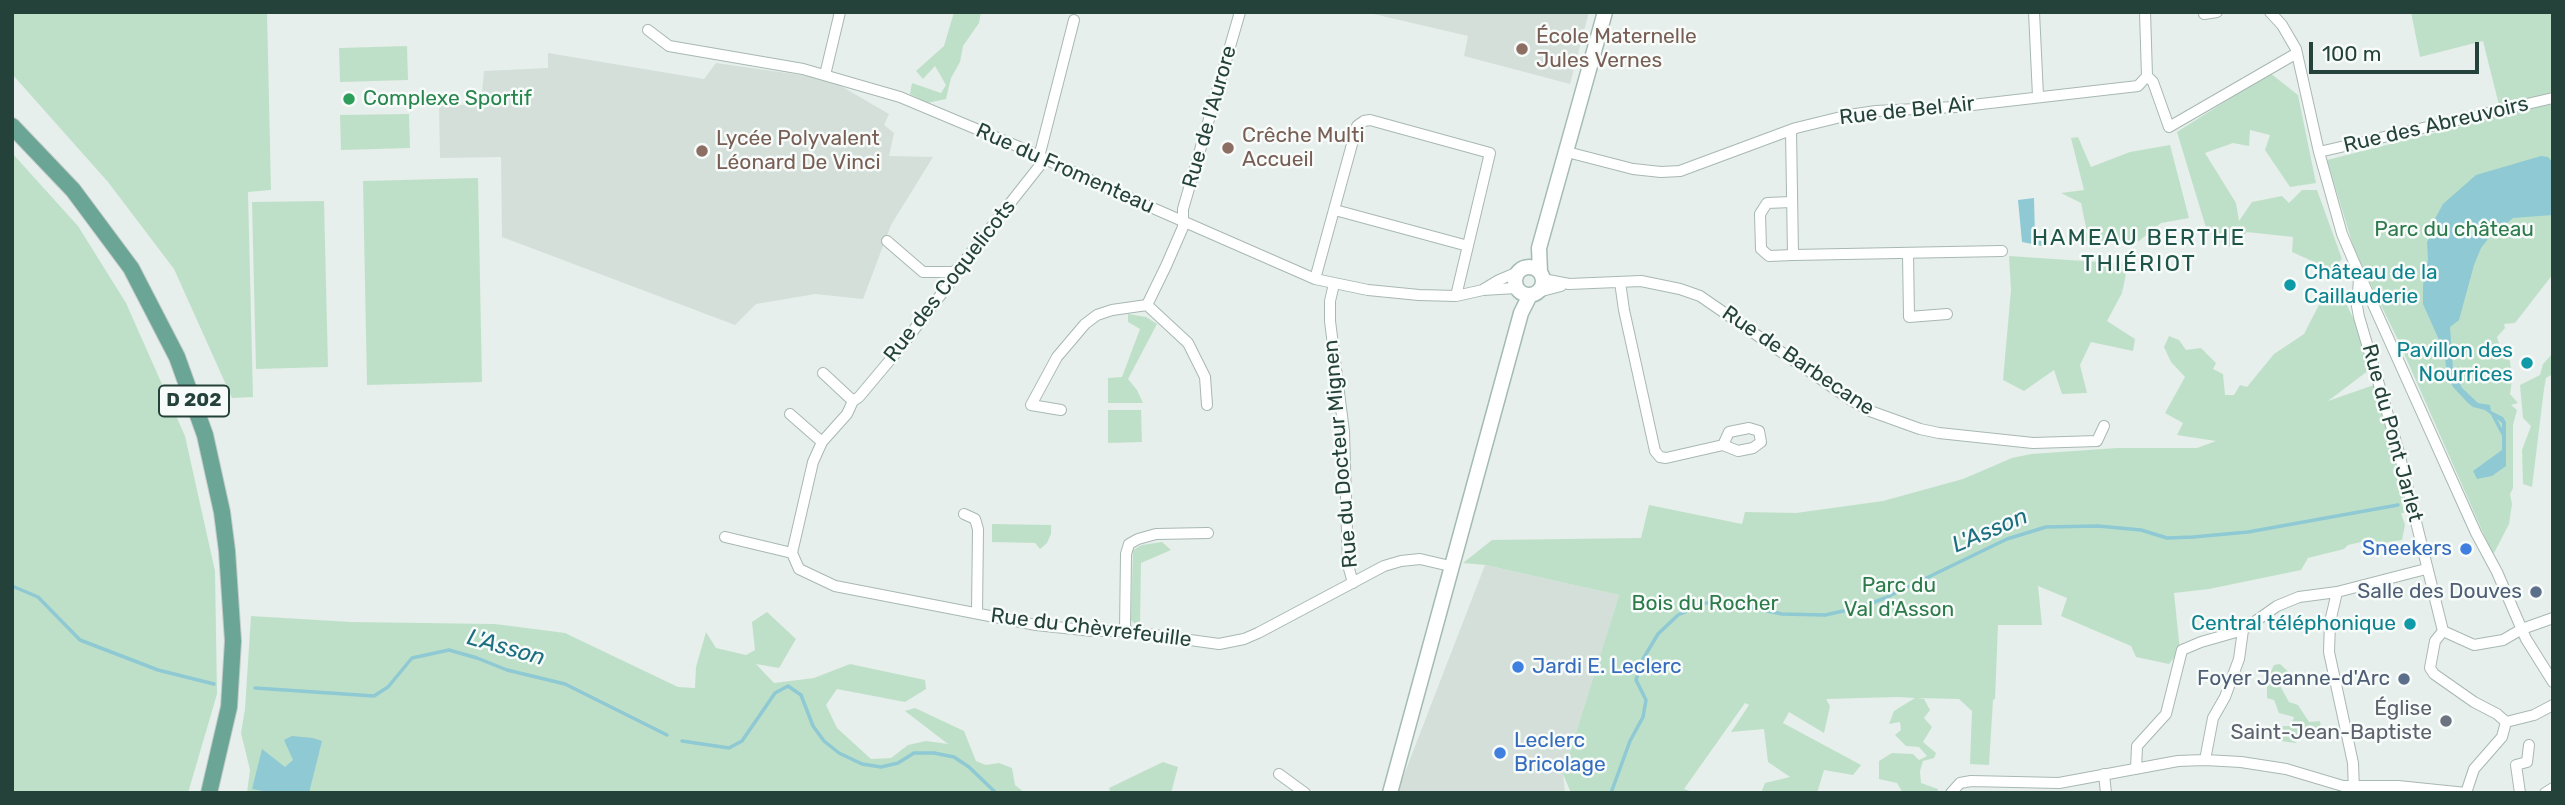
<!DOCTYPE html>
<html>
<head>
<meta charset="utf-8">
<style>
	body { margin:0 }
	#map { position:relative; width:2565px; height:805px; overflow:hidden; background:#e6efeb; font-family:Rubik,sans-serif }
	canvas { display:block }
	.frame { position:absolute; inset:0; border:14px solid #24423a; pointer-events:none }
	.scale { position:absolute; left:2309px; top:42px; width:170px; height:32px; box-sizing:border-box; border:4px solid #24423a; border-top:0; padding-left:9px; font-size:21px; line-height:24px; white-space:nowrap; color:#24423a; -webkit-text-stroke:5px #f7fbf9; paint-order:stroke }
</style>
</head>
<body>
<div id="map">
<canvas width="2565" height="805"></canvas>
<div class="frame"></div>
<div class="scale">100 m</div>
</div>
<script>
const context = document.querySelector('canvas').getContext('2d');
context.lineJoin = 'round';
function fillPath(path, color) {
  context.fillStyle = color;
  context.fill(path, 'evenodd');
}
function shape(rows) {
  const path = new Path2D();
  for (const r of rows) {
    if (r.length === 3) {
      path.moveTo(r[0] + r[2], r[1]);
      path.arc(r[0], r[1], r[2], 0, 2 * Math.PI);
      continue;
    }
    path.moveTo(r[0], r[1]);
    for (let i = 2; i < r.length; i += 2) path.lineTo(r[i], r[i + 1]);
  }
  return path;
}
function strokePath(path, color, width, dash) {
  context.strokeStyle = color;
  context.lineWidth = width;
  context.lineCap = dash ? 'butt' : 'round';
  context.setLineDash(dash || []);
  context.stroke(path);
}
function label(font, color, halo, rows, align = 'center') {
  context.font = font + ' Rubik,sans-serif';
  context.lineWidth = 5;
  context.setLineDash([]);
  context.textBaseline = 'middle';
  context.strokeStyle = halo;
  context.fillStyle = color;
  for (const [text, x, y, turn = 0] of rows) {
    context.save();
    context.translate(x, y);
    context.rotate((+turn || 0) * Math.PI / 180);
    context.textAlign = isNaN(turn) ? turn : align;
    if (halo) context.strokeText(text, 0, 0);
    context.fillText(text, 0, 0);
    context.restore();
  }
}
const built = shape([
	[1365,12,1589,12,1570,84,1464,56,1468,36],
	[548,53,704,79,716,63,829,79,889,114,884,125,894,133,889,156,933,157,891,225,863,299,815,294,756,304,735,325,502,237,501,157,440,158,439,106,481,104,484,71,548,68],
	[1485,565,1619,595,1563,774,1565,793,1397,793]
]);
const green = shape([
	[12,12,267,12,271,190,248,192,253,397,232,398,174,269,108,182,12,74],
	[954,12,981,12,979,23,963,46,960,62,951,78,946,99,927,103,910,94,912,83,941,93,946,85,935,66,923,79,916,71,944,46],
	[2411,12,2553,12,2553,93,2499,105,2483,41,2420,57],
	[407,46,408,80,340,82,339,48],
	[2270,73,2298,95,2316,183,2290,187,2265,150,2270,135,2250,130,2249,146,2233,143,2205,153,2236,203,2239,221,2252,202,2282,196,2289,203,2302,190,2317,190,2342,259,2332,270,2292,252,2293,237,2247,232,2229,247,2207,231,2177,132],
	[2553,103,2553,274,2515,323,2504,324,2505,328,2497,337,2500,347,2509,352,2512,380,2510,394,2518,403,2511,405,2517,410,2513,425,2513,488,2510,494,2512,504,2509,524,2494,553,2492,553,2399,342,2355,252,2327,160],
	[409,114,410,148,341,150,340,115],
	[2078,137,2091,167,2130,152,2170,145,2189,218,2161,223,2139,241,2077,241,2087,232,2081,203,2061,193,2084,190,2071,138],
	[12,153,78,226,126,303,185,436,215,571,217,694,188,793,12,793],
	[478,178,482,382,367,385,363,181],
	[324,201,328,367,256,369,252,202],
	[2009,256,2128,264,2122,293,2107,321,2135,339,2133,351,2091,342,2080,365,2087,393,2062,394,2054,370,2024,391,2003,380,2011,290],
	[2339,289,2357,326,2369,370,2328,401,2377,384,2403,498,2401,498,2404,513,2401,513,2405,525,2402,540,2364,546,2361,542,2348,545,2344,549,2308,558,2301,570,2209,589,2174,593,2180,651,2169,664,2136,657,2131,646,2061,616,2067,598,2038,586,2042,625,1998,625,1995,699,1993,700,1989,765,1970,764,1972,711,1959,699,1917,698,1924,699,1930,710,1924,718,1932,727,1923,742,1936,753,1934,758,1923,761,1920,771,1921,783,1938,789,1937,793,1903,793,1897,783,1879,779,1879,761,1892,753,1913,754,1919,760,1927,756,1919,747,1906,746,1895,735,1901,730,1900,722,1889,724,1894,711,1915,698,1898,697,1826,699,1830,706,1824,733,1789,712,1783,723,1861,765,1853,775,1824,770,1817,793,1761,793,1765,783,1790,777,1768,762,1764,729,1731,732,1749,705,1745,703,1684,789,1696,793,1571,793,1563,774,1619,595,1485,565,1463,563,1492,540,1641,538,1649,505,1742,524,1745,512,1796,513,1883,501,1963,479,2012,458,2031,454,2117,448,2197,448,2216,441,2177,435,2183,423,2165,413,2185,377,2171,362,2164,347,2169,336,2179,340,2186,350,2201,348,2216,363,2213,369,2223,374,2225,395,2234,395,2240,385,2247,387,2274,354,2304,334,2324,295],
	[1128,314,1146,317,1157,324,1128,379,1137,390,1143,403,1108,403,1108,378,1122,377,1140,329,1128,322],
	[2553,353,2553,374,2546,378,2544,389,2532,487,2523,484,2522,450,2531,426,2523,418,2520,385,2540,375,2543,364],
	[1108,410,1141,410,1142,442,1108,443],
	[992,524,1051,525,1051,534,1047,543,1040,549,1035,543,992,542],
	[1162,542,1171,550,1141,563,1140,626,1136,625,1131,620,1133,550,1142,545],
	[767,612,796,639,779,668,756,664,774,683,814,678,850,664,925,680,926,689,905,702,837,689,826,705,837,728,871,759,891,758,908,745,926,741,948,744,905,711,915,708,964,731,976,761,986,765,999,763,1012,768,1015,785,1025,793,247,793,250,770,241,733,245,709,251,616,351,622,495,624,565,633,678,687,695,688,696,667,706,632,716,648,746,655,755,650,752,622],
	[2280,664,2293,676,2279,679,2279,684,2289,702,2298,705,2309,722,2320,721,2321,729,2300,733,2296,743,2273,740,2268,733,2278,726,2291,726,2294,717,2279,713,2274,700,2267,698,2267,679,2274,665],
	[1163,762,1178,767,1171,793,1111,793,1109,788]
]);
const water = shape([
	[2541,156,2548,157,2553,163,2553,215,2513,218,2488,239,2481,248,2474,265,2459,320,2450,327,2453,369,2462,388,2478,403,2490,405,2491,411,2503,417,2506,422,2506,466,2492,476,2477,479,2473,471,2502,450,2502,423,2485,410,2473,407,2467,402,2453,387,2447,374,2444,351,2423,304,2423,285,2428,260,2427,242,2431,235,2431,226,2443,204,2476,175],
	[2034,198,2035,238,2042,241,2042,246,2022,242,2018,200],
	[292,736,313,738,322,741,309,793,274,793,252,789,262,749,285,767,293,760,284,740]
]);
const stream = shape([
	[2493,415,2504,436],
	[12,586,38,597,80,640,158,670,214,684],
	[255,688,374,696,388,687,412,658,449,650,477,658,507,670,565,684,667,735],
	[682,741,729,748,742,741,775,693,788,686,801,695,813,726,824,741,839,753,862,764,881,767,898,763,914,753,934,753,954,757,969,767,996,793],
	[1611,793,1630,741,1643,717,1646,700,1636,680,1643,659,1658,634,1678,615,1706,603,1723,602,1782,614,1825,615,1861,607,1885,598,2007,539,2046,527,2098,526,2141,530,2167,538,2193,537,2248,532,2398,505]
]);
const street = shape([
	[2034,12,2038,96],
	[2270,12,2282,25,2296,49,2319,152,2342,234,2354,262,2476,533,2497,572,2526,639,2553,682],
	[2204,14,2217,12],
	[648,30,669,46,803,69,900,97,1024,149,1107,188,1315,279,1368,290,1419,295,1456,296,1483,290,1516,288],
	[825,75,840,12],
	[2147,76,2153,82,2169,127,2297,53],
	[1791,130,1793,255,2002,251],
	[1567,152,1633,169,1661,172,1680,171,1796,128,1849,115,1876,111,1955,107,2138,86,2147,76,2145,12],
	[2319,152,2553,98],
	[1039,157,1074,20],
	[1792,202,1767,203,1760,214,1761,249,1769,256,1793,255],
	[1335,210,1468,246],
	[887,241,923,272,953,272],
	[1908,254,1909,317,1947,314],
	[1315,279,1357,126,1364,121,1370,120,1490,153,1456,296],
	[1543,279,1569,284,1641,281,1680,289,1700,296,1851,400,1870,411,1920,429,1939,433,2033,443,2097,441,2104,426],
	[2359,279,2357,306,2359,317,2398,449,2443,631],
	[1620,282,1624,310,1655,451,1660,457,1666,458,1723,445,1738,451,1753,448,1761,442,1759,431,1749,428,1729,432,1723,445],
	[1334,284,1330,301,1330,321,1344,432,1348,565,1353,583],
	[1484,289,1499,280,1518,272],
	[1538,292,1561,286],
	[1147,305,1188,343,1205,377,1207,405],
	[823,373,853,401],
	[1061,410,1031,405,1057,357,1085,324,1097,315,1112,310,1147,305,1166,266,1183,227,1183,209,1240,12],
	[790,414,822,442],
	[964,514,975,519,978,529,977,613],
	[725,537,792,553],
	[792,553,799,569,835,586,1036,625,1093,631,1125,631,1219,644,1244,639,1258,633,1384,566,1401,561,1420,559,1450,566],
	[792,553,813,462,822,442,847,414,853,401,859,397,900,348,949,284,953,272,959,268,1045,159],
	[2337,592,2330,622,2329,652,2353,763,2354,791],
	[1125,631,1126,554,1129,544,1138,539,1156,534,1208,533],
	[2443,631,2435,641,2430,668,2434,674,2474,702,2497,714,2506,722,2534,715,2553,705],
	[2443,631,2474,645,2503,640,2522,629,2553,618],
	[2205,760,2213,718,2225,697,2239,659,2243,630],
	[2136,769,2137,746,2166,714,2182,650,2201,642,2243,630,2277,606,2299,597,2337,592,2426,569],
	[1279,774,1305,793],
	[2104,774,2106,793],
	[1951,793,1960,783,1971,781,2059,783,2178,761,2205,760,2241,762,2286,769,2343,786,2398,786,2466,793],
	[2466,793,2474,769,2502,737,2506,722],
	[2520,793,2516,765,2527,762,2529,745],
	[2545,793,2553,788]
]);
const secondary = shape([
	[1529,281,14],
	[1540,272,1539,248,1605,12],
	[1390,793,1521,313,1530,295]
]);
const primary = shape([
	[12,126,73,190,131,268,177,357,205,435,222,512,227,551,233,641,229,707,209,793]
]);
const markers = [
	[1522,49,7,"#8d6e63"],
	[349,99,7,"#2e9e5b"],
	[1228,148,7,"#8d6e63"],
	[702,151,7,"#8d6e63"],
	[2290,285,7,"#0f9aa8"],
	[2527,363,7,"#0f9aa8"],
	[2466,549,7,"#3f7fe0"],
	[2536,592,7,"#5c6f8a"],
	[2410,624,7,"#0f9aa8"],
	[1518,667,7,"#3f7fe0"],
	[2404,679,7,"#5c6f8a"],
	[2446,721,7,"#6b7280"],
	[1500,753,7,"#3f7fe0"]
];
const shields = [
	[194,401,70]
];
const shieldNames = [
	["D 202",194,401]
];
const educationNames = [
	["École Maternelle",1536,37],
	["Jules Vernes",1536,61],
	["Crêche Multi",1242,136],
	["Accueil",1242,160],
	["Lycée Polyvalent",716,139],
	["Léonard De Vinci",716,163]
];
const leisureNames = [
	["Complexe Sportif",363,99]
];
const streetNames = [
	["Rue de Bel Air",1907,111,-6],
	["Rue de l'Aurore",1210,117,-74],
	["Rue des Abreuvoirs",2436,125,-13],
	["Rue du Fromenteau",1065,169,24],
	["Rue des Coquelicots",950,281,-52],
	["Rue de Barbecane",1798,361,34],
	["Rue du Pont Jarlet",2392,433,75],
	["Rue du Docteur Mignen",1341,454,-95],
	["Rue du Chèvrefeuille",1091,628,7]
];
const parkNames = [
	["Parc du château",2454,230],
	["Parc du",1899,586],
	["Val d'Asson",1899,610],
	["Bois du Rocher",1705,604]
];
const cultureNames = [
	["Château de la",2304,273,"left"],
	["Caillauderie",2304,297,"left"],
	["Pavillon des",2513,351],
	["Nourrices",2513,375],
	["Central téléphonique",2396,624]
];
const shopNames = [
	["Sneekers",2452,549,"right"],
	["Jardi E. Leclerc",1532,667],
	["Leclerc",1514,741],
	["Bricolage",1514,765]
];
const serviceNames = [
	["Salle des Douves",2522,592],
	["Foyer Jeanne-d'Arc",2390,679]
];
const worshipNames = [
	["Église",2432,709],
	["Saint-Jean-Baptiste",2432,733]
];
const neighbourhoodNames = [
	["HAMEAU BERTHE",2139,238],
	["THIÉRIOT",2139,264]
];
const waterNames = [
	["L'Asson",1990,531,-23],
	["L'Asson",506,648,16]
];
fillPath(built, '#d4dfda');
fillPath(green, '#bfe0c8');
fillPath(water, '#8ec9d4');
strokePath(stream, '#8ec9d4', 3.5);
strokePath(street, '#a8b8b2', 12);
strokePath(secondary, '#a4bbb3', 17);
strokePath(primary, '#c2cac8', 18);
strokePath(street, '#fff', 10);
strokePath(secondary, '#fff', 14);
strokePath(primary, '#6aa596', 16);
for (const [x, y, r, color] of markers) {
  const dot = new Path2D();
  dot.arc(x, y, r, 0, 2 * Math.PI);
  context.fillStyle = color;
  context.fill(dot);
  strokePath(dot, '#f7fbf9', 2.5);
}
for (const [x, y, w] of shields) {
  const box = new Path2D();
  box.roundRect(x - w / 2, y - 15.5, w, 31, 5);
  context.fillStyle = '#f7fbf9';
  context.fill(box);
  strokePath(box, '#24423a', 2);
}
label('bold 19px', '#24423a', null, shieldNames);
label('21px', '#785e54', '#f7fbf9', educationNames, 'left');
label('21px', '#27864d', '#f7fbf9', leisureNames, 'left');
label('21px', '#24423a', '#f7fbf9', streetNames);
label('21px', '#2d7a4b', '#f7fbf9', parkNames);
label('21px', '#0d838f', '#f7fbf9', cultureNames, 'right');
label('21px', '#366cbe', '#f7fbf9', shopNames, 'left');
label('21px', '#4e5e75', '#f7fbf9', serviceNames, 'right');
label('21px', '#5b616d', '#f7fbf9', worshipNames, 'right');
context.letterSpacing = '2px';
label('23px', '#1f5548', '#f7fbf9', neighbourhoodNames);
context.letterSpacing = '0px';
label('italic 23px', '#1c6f80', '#f7fbf9', waterNames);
</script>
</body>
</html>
